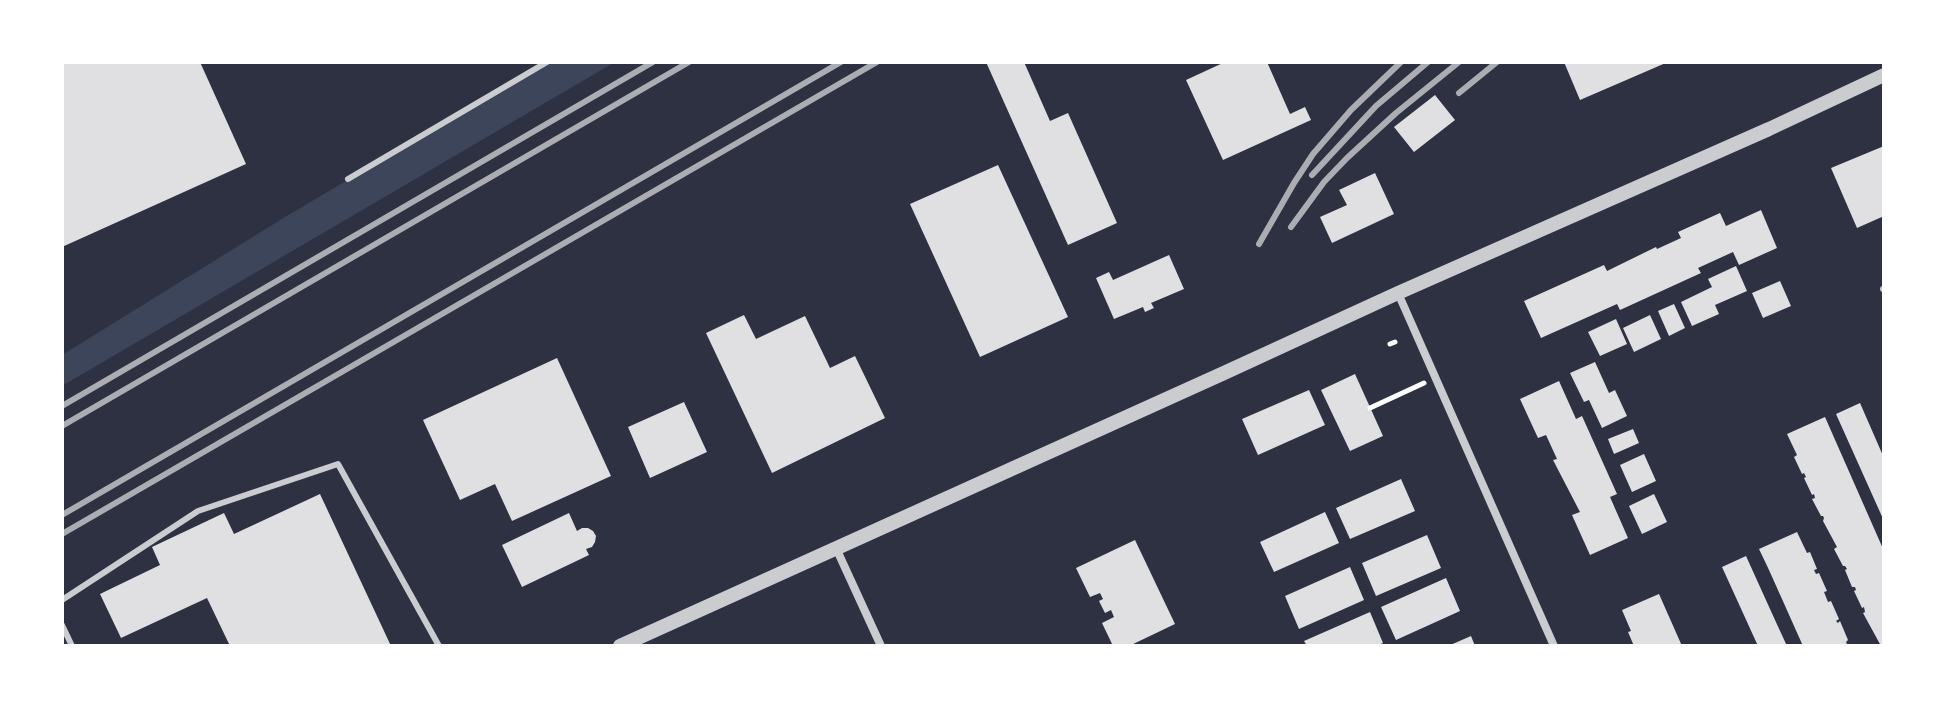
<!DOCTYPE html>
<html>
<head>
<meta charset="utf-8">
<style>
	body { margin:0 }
	#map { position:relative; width:1946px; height:708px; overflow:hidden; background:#2d3142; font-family:Raleway,sans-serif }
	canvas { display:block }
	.frame { position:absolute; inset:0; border:64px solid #fff; pointer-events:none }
</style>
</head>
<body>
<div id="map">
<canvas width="1946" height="708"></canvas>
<div class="frame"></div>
</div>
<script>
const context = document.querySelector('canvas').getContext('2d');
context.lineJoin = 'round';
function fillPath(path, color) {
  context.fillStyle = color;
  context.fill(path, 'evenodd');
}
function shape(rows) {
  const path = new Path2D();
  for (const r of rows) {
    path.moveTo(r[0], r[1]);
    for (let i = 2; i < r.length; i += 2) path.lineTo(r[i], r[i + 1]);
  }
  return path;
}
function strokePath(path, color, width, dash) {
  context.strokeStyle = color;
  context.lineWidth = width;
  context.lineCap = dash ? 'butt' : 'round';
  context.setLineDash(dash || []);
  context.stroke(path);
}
const green = shape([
	[547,62,615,62,62,386,62,355,285,217]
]);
const building = shape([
	[62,62,200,62,246,164,62,247],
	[986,62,1024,62,1050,121,1068,113,1117,223,1068,245],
	[1225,62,1267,62,1290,114,1305,107,1311,120,1223,160,1186,80],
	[1564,62,1668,62,1580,100],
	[1435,95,1455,120,1414,152,1394,127],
	[1884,146,1884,216,1857,228,1831,168],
	[998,165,1068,317,980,357,910,204],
	[1375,173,1394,214,1332,243,1320,217,1347,205,1339,190],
	[1761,210,1777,248,1739,265,1733,252,1698,268,1701,273,1620,310,1617,304,1541,338,1524,301,1604,265,1607,271,1656,247,1657,249,1681,238,1678,232,1720,213,1726,226],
	[1169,255,1184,289,1151,303,1154,308,1145,312,1143,307,1114,319,1096,278,1109,272,1113,280],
	[1736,266,1747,291,1715,305,1719,314,1692,326,1681,302,1712,287,1708,279],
	[1780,281,1791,306,1763,318,1752,293],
	[1674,304,1685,328,1669,336,1658,311],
	[744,315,756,339,805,316,830,368,855,356,885,418,772,473,706,333],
	[1650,315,1661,339,1634,352,1623,328],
	[1616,319,1627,344,1600,356,1588,332],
	[557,358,611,476,512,521,495,484,460,500,423,420],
	[1595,362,1609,393,1615,390,1627,416,1602,428,1589,400,1584,402,1570,373],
	[1355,374,1383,436,1350,451,1321,390],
	[1559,381,1576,419,1582,416,1617,494,1610,497,1628,538,1590,555,1572,515,1580,512,1553,460,1557,459,1546,435,1538,438,1520,399],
	[1309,390,1325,425,1258,455,1242,419],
	[684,402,707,452,650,478,628,427],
	[1860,403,1884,458,1884,521,1836,414],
	[1825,417,1884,551,1884,646,1881,646,1863,613,1865,612,1864,607,1862,608,1854,591,1856,590,1855,587,1852,587,1845,570,1847,569,1845,566,1843,566,1834,549,1837,547,1823,521,1824,518,1823,516,1821,516,1812,499,1815,498,1814,494,1812,495,1804,478,1806,477,1804,473,1802,474,1794,457,1797,455,1787,434],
	[1633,429,1639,443,1614,454,1608,439],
	[1644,454,1656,481,1632,492,1620,465],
	[1401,479,1415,511,1350,539,1336,508],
	[320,494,391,646,230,646,207,598,121,638,100,594,160,565,152,547,224,513,234,534],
	[1654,494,1667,522,1642,534,1629,506],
	[1325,512,1339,543,1274,572,1260,542],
	[569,513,577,531,582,528,588,528,593,531,596,536,595,542,592,547,586,549,589,555,522,587,502,545],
	[1797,532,1807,553,1810,552,1817,569,1814,570,1816,574,1819,573,1827,591,1824,592,1828,602,1831,601,1839,619,1836,621,1838,623,1840,621,1848,640,1846,642,1848,646,1803,646,1769,570,1759,549],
	[1427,535,1441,568,1376,596,1362,563],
	[1135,540,1175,624,1129,646,1113,646,1102,623,1114,617,1111,610,1105,613,1099,601,1103,599,1100,593,1090,597,1076,568],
	[1746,556,1775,620,1787,646,1758,646,1722,567],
	[1350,567,1364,600,1299,629,1285,596],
	[1446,578,1460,611,1396,640,1381,607],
	[1659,594,1682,646,1634,646,1628,632,1631,631,1622,610],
	[1370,612,1383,643,1376,646,1307,646,1304,641],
	[1471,636,1475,646,1448,646]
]);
const path = shape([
	[1390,344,1395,342],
	[1370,408,1424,383]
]);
const service = shape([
	[348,179,547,62],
	[1883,289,1884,289],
	[62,600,198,511,338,464,439,646],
	[62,625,72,646]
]);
const minor = shape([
	[1398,293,1554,646],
	[836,548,881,646]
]);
const tertiary = shape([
	[620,646,1224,373,1398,293,1769,129,1884,75]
]);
const rail = shape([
	[1459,93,1497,62],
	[1312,175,1376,106,1428,62],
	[1291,227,1324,182,1347,158,1396,113,1459,62],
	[1259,244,1294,183,1313,154,1351,110,1401,62],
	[62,406,653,62],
	[62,426,689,62],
	[62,515,841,62],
	[62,534,877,62]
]);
fillPath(green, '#3c4559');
fillPath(building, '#e0e0e3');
strokePath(path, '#fff', 5);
strokePath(service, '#caccd0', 6);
strokePath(minor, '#caccd0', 8);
strokePath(tertiary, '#caccd0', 14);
strokePath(rail, '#abadb3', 6);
</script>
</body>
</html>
